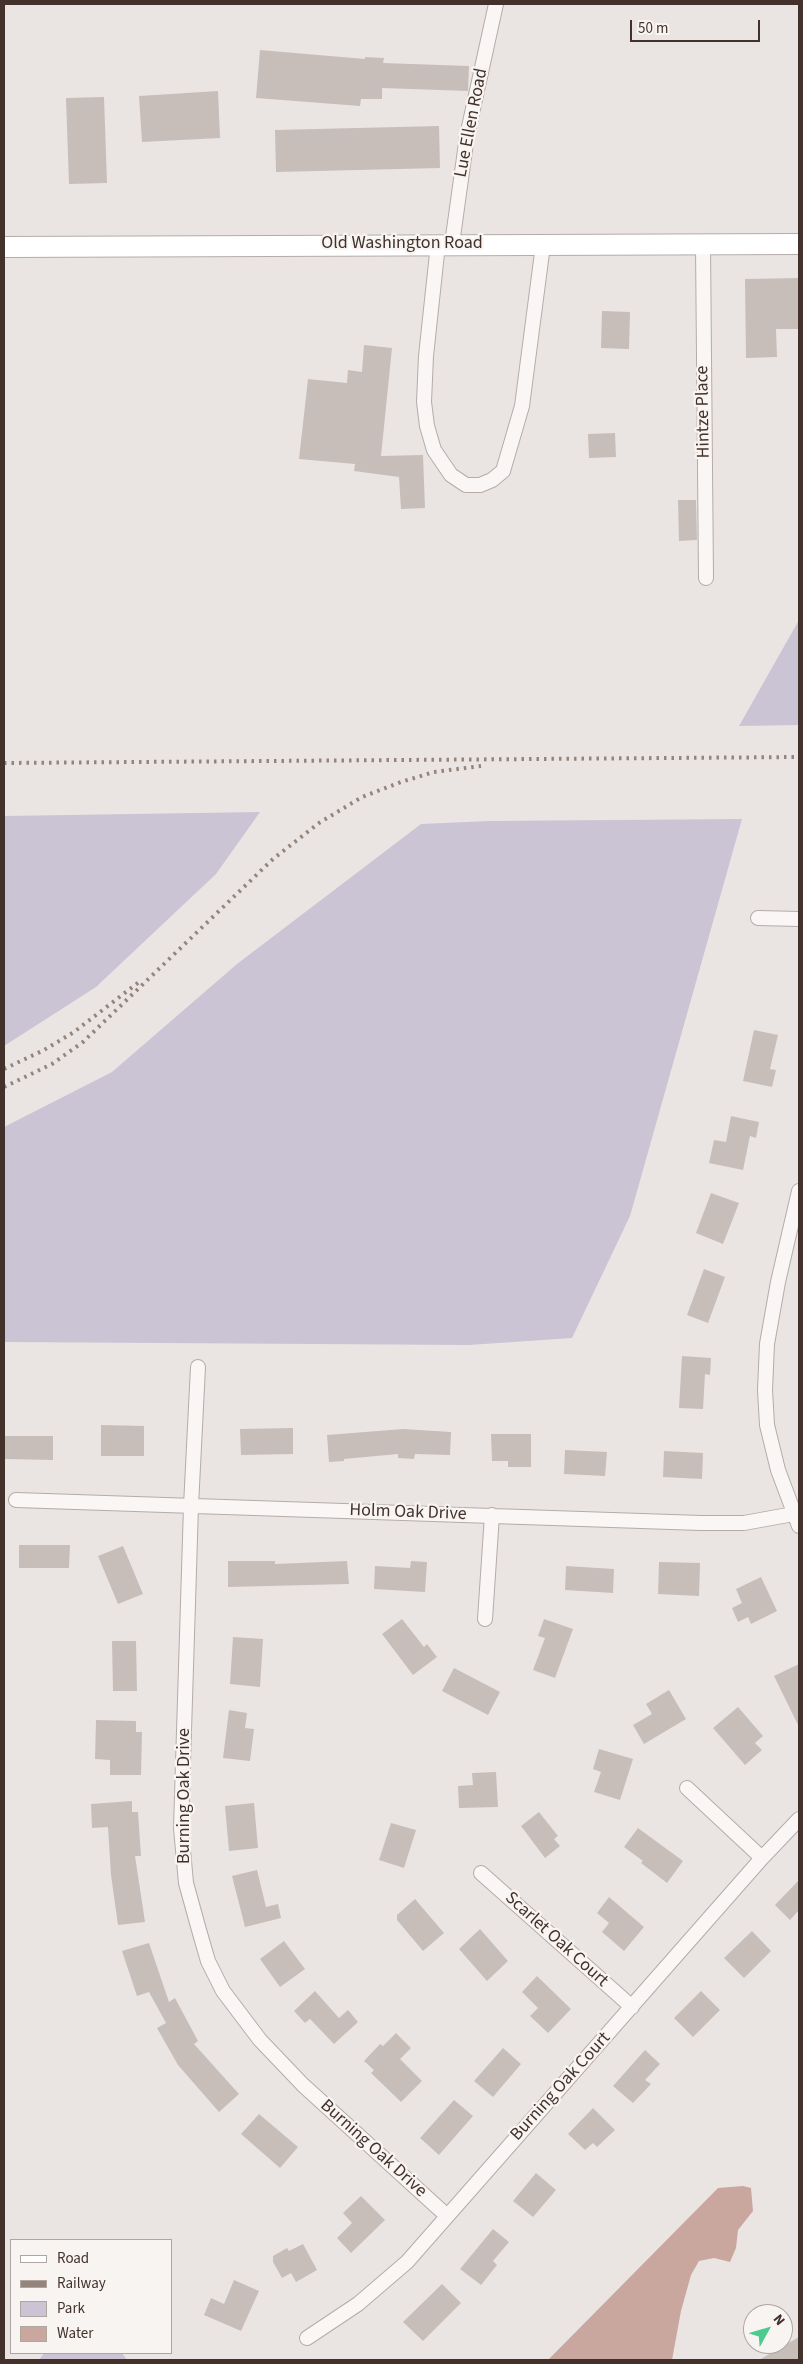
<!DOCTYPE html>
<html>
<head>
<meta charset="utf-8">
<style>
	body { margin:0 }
	#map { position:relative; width:803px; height:2364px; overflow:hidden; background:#eae5e3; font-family:"Source Sans 3",sans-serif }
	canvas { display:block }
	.frame { position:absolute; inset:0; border:5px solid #42322b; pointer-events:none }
	.legend { position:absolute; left:10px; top:2239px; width:162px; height:115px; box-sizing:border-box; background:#f8f4f2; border:1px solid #afa6a2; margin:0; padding:6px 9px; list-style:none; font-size:15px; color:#42322b }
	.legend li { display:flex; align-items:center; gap:10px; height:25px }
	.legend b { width:25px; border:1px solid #afa6a2 }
	.north { position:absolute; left:743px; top:2304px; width:50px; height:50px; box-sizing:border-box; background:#f8f4f2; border:1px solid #afa6a2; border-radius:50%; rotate:51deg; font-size:14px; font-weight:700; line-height:20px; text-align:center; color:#42322b }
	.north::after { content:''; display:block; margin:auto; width:18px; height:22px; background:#4ccb91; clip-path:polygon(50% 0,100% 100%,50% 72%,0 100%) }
	.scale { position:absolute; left:630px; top:20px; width:130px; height:22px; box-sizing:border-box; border:2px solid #42322b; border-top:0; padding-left:6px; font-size:15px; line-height:18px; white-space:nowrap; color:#42322b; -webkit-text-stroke:4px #f8f4f2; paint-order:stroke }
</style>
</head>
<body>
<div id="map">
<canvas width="803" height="2364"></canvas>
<div class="frame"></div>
<ul class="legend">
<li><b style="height:6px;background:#fff"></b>Road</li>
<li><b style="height:6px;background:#94847c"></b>Railway</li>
<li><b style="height:14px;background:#cbc4d4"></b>Park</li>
<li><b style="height:14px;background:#c9a79f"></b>Water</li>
</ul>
<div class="north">N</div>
<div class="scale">50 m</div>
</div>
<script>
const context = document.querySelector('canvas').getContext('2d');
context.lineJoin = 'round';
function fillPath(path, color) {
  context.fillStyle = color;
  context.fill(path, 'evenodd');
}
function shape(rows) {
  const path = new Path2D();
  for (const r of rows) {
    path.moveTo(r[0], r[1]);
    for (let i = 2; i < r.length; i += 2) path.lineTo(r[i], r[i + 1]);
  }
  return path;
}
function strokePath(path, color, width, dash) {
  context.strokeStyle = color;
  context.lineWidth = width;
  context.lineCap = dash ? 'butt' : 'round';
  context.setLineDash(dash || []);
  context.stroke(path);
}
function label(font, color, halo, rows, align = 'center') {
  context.font = font + ' "Source Sans 3",sans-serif';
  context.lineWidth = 4.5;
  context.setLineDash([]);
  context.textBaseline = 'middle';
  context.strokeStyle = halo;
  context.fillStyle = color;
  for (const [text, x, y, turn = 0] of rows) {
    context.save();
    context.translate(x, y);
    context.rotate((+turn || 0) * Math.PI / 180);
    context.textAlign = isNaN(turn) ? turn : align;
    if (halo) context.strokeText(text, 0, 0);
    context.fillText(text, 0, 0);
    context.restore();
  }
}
const green = shape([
	[799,620,799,725,739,726],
	[260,812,216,874,96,987,4,1046,4,816],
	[742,819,630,1216,572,1338,469,1345,4,1342,4,1127,112,1072,237,964,421,824,489,821],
	[44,2353,122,2353,127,2360,39,2360]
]);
const water = shape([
	[743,2186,751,2188,753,2211,738,2230,736,2248,730,2262,714,2258,699,2261,691,2275,681,2311,672,2360,548,2360,718,2188]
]);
const building = shape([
	[260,50,365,59,365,57,384,58,383,63,469,66,468,91,382,88,382,99,361,99,360,106,256,98],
	[218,91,220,138,142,142,139,96],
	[104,97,107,183,69,184,66,98],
	[439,126,440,168,276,172,275,130],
	[799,278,799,329,776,329,777,357,746,358,745,279],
	[602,311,630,312,629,349,601,348],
	[364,345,392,348,381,456,423,455,425,508,401,509,399,477,354,471,355,464,299,459,308,379,347,383,348,370,362,372],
	[615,433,616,457,589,458,588,434],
	[678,500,696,500,697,540,679,541],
	[754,1030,778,1035,770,1069,776,1070,772,1087,743,1081],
	[731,1116,759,1122,756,1138,750,1136,743,1170,709,1163,714,1140,726,1142],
	[711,1193,739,1203,723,1244,696,1233],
	[704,1269,725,1277,708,1323,687,1315],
	[682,1356,711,1358,710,1375,705,1374,703,1409,679,1408],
	[101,1425,144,1426,144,1456,101,1456],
	[293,1428,293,1454,241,1455,240,1429],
	[403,1429,451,1432,450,1455,415,1454,414,1459,398,1458,398,1454,344,1459,344,1461,329,1462,327,1435],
	[491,1434,531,1434,531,1467,508,1467,508,1461,492,1461],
	[5,1436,53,1436,53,1460,4,1459],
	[565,1450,607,1452,605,1476,564,1474],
	[664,1451,703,1453,702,1479,663,1477],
	[19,1545,70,1545,69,1568,19,1568],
	[123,1546,143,1594,118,1604,98,1556],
	[228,1561,275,1561,275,1564,347,1561,349,1584,228,1587],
	[411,1561,427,1562,425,1592,374,1589,375,1566,410,1568],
	[659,1562,700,1563,699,1596,658,1594],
	[566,1566,614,1569,613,1593,565,1590],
	[761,1577,777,1611,751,1624,748,1617,738,1622,732,1608,742,1603,736,1589],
	[402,1619,424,1647,427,1644,437,1657,413,1675,382,1634],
	[544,1619,573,1629,555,1678,533,1670,545,1638,538,1636],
	[233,1637,263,1639,260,1687,230,1684],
	[112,1641,136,1641,137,1691,113,1691],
	[799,1664,799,1727,774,1676],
	[454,1668,500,1692,488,1715,442,1691],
	[669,1690,686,1719,644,1744,633,1725,652,1714,646,1704],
	[738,1707,763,1736,755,1743,762,1750,745,1765,713,1728],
	[229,1710,247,1713,245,1728,254,1729,250,1761,223,1758],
	[96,1720,136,1721,136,1732,142,1732,141,1775,110,1775,110,1760,95,1759],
	[599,1749,633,1759,620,1800,594,1792,601,1772,593,1769],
	[496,1772,498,1807,459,1808,458,1786,473,1785,472,1773],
	[132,1801,132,1812,138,1812,141,1856,135,1856,145,1922,118,1925,111,1875,108,1827,92,1828,91,1804],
	[254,1803,258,1848,229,1851,225,1806],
	[539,1812,558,1836,554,1839,560,1846,545,1858,521,1826],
	[391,1823,416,1830,404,1868,379,1860],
	[638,1828,683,1861,667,1883,641,1863,643,1861,624,1847],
	[257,1870,266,1907,278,1904,281,1918,245,1927,232,1876],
	[799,1880,799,1910,790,1920,775,1905],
	[609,1897,644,1927,624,1951,602,1932,609,1923,597,1913],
	[415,1899,444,1933,423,1951,397,1920,397,1915],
	[480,1929,508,1961,487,1981,459,1949],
	[752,1931,771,1951,744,1978,724,1958],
	[284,1941,305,1969,280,1987,260,1959],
	[149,1943,169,2002,175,1998,198,2041,194,2044,239,2094,219,2112,178,2065,157,2028,166,2023,149,1992,137,1996,122,1951],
	[537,1976,571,2009,548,2033,530,2016,538,2008,522,1992],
	[315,1991,339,2018,348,2010,358,2022,334,2044,310,2019,305,2023,294,2011],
	[701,1991,720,2010,693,2037,674,2018],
	[396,2033,411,2048,400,2059,422,2081,401,2102,371,2073,374,2070,364,2061,380,2044,383,2046],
	[503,2048,521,2064,493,2097,474,2081],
	[645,2050,660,2064,645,2080,651,2084,633,2103,613,2086],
	[454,2100,473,2116,439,2155,420,2138],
	[593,2108,615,2130,597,2147,593,2143,585,2150,568,2134],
	[259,2114,298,2147,280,2168,241,2134],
	[536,2173,556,2190,533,2217,513,2201],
	[361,2196,385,2220,351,2253,337,2238,352,2223,343,2213],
	[493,2229,509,2242,493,2261,497,2265,481,2285,460,2269],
	[303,2244,317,2270,296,2282,291,2273,282,2278,273,2262,273,2256,287,2248,289,2251],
	[234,2280,259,2291,241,2331,204,2315,211,2298,224,2304],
	[442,2284,461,2303,423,2341,403,2322],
	[799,2337,799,2360,759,2360]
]);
const street = shape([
	[438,244,426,356,424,402,427,426,434,450,451,475,466,485,480,485,492,480,503,471,522,406,543,245],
	[452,244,467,136,496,4],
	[703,246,706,578],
	[758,918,799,919],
	[799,1191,778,1282,767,1344,765,1390,767,1425,778,1470,799,1526],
	[198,1367,191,1506,181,1828,186,1883,199,1930,208,1961,223,1991,260,2040,303,2085,446,2215],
	[16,1500,701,1523,744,1523,799,1513],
	[485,1619,492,1515],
	[687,1788,762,1858],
	[481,1873,632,2007],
	[307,2338,358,2304,407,2262,762,1858,799,1819]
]);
const secondary = shape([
	[4,247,799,244]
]);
const rail = shape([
	[4,763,799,757],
	[4,1069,44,1050,74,1032,139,982],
	[4,1087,52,1064,83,1042,273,859,319,823,362,797,401,782,434,772,481,766]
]);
const streetNames = [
	["Lue Ellen Road",472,123,-79],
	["Old Washington Road",402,244],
	["Hintze Place",704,412,-91],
	["Holm Oak Drive",408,1513,2],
	["Burning Oak Drive",185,1796,-90],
	["Scarlet Oak Court",556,1940,42],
	["Burning Oak Court",561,2087,-48],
	["Burning Oak Drive",373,2149,42]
];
fillPath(green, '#cbc4d4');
fillPath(water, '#c9a79f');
fillPath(building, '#c7beba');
strokePath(street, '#b4aca8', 16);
strokePath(secondary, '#b4aca8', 22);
strokePath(street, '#f9f6f5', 14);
strokePath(secondary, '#fff', 20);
strokePath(rail, '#94847c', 4, [2.5, 5]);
label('18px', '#42322b', '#f8f4f2', streetNames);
</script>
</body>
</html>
